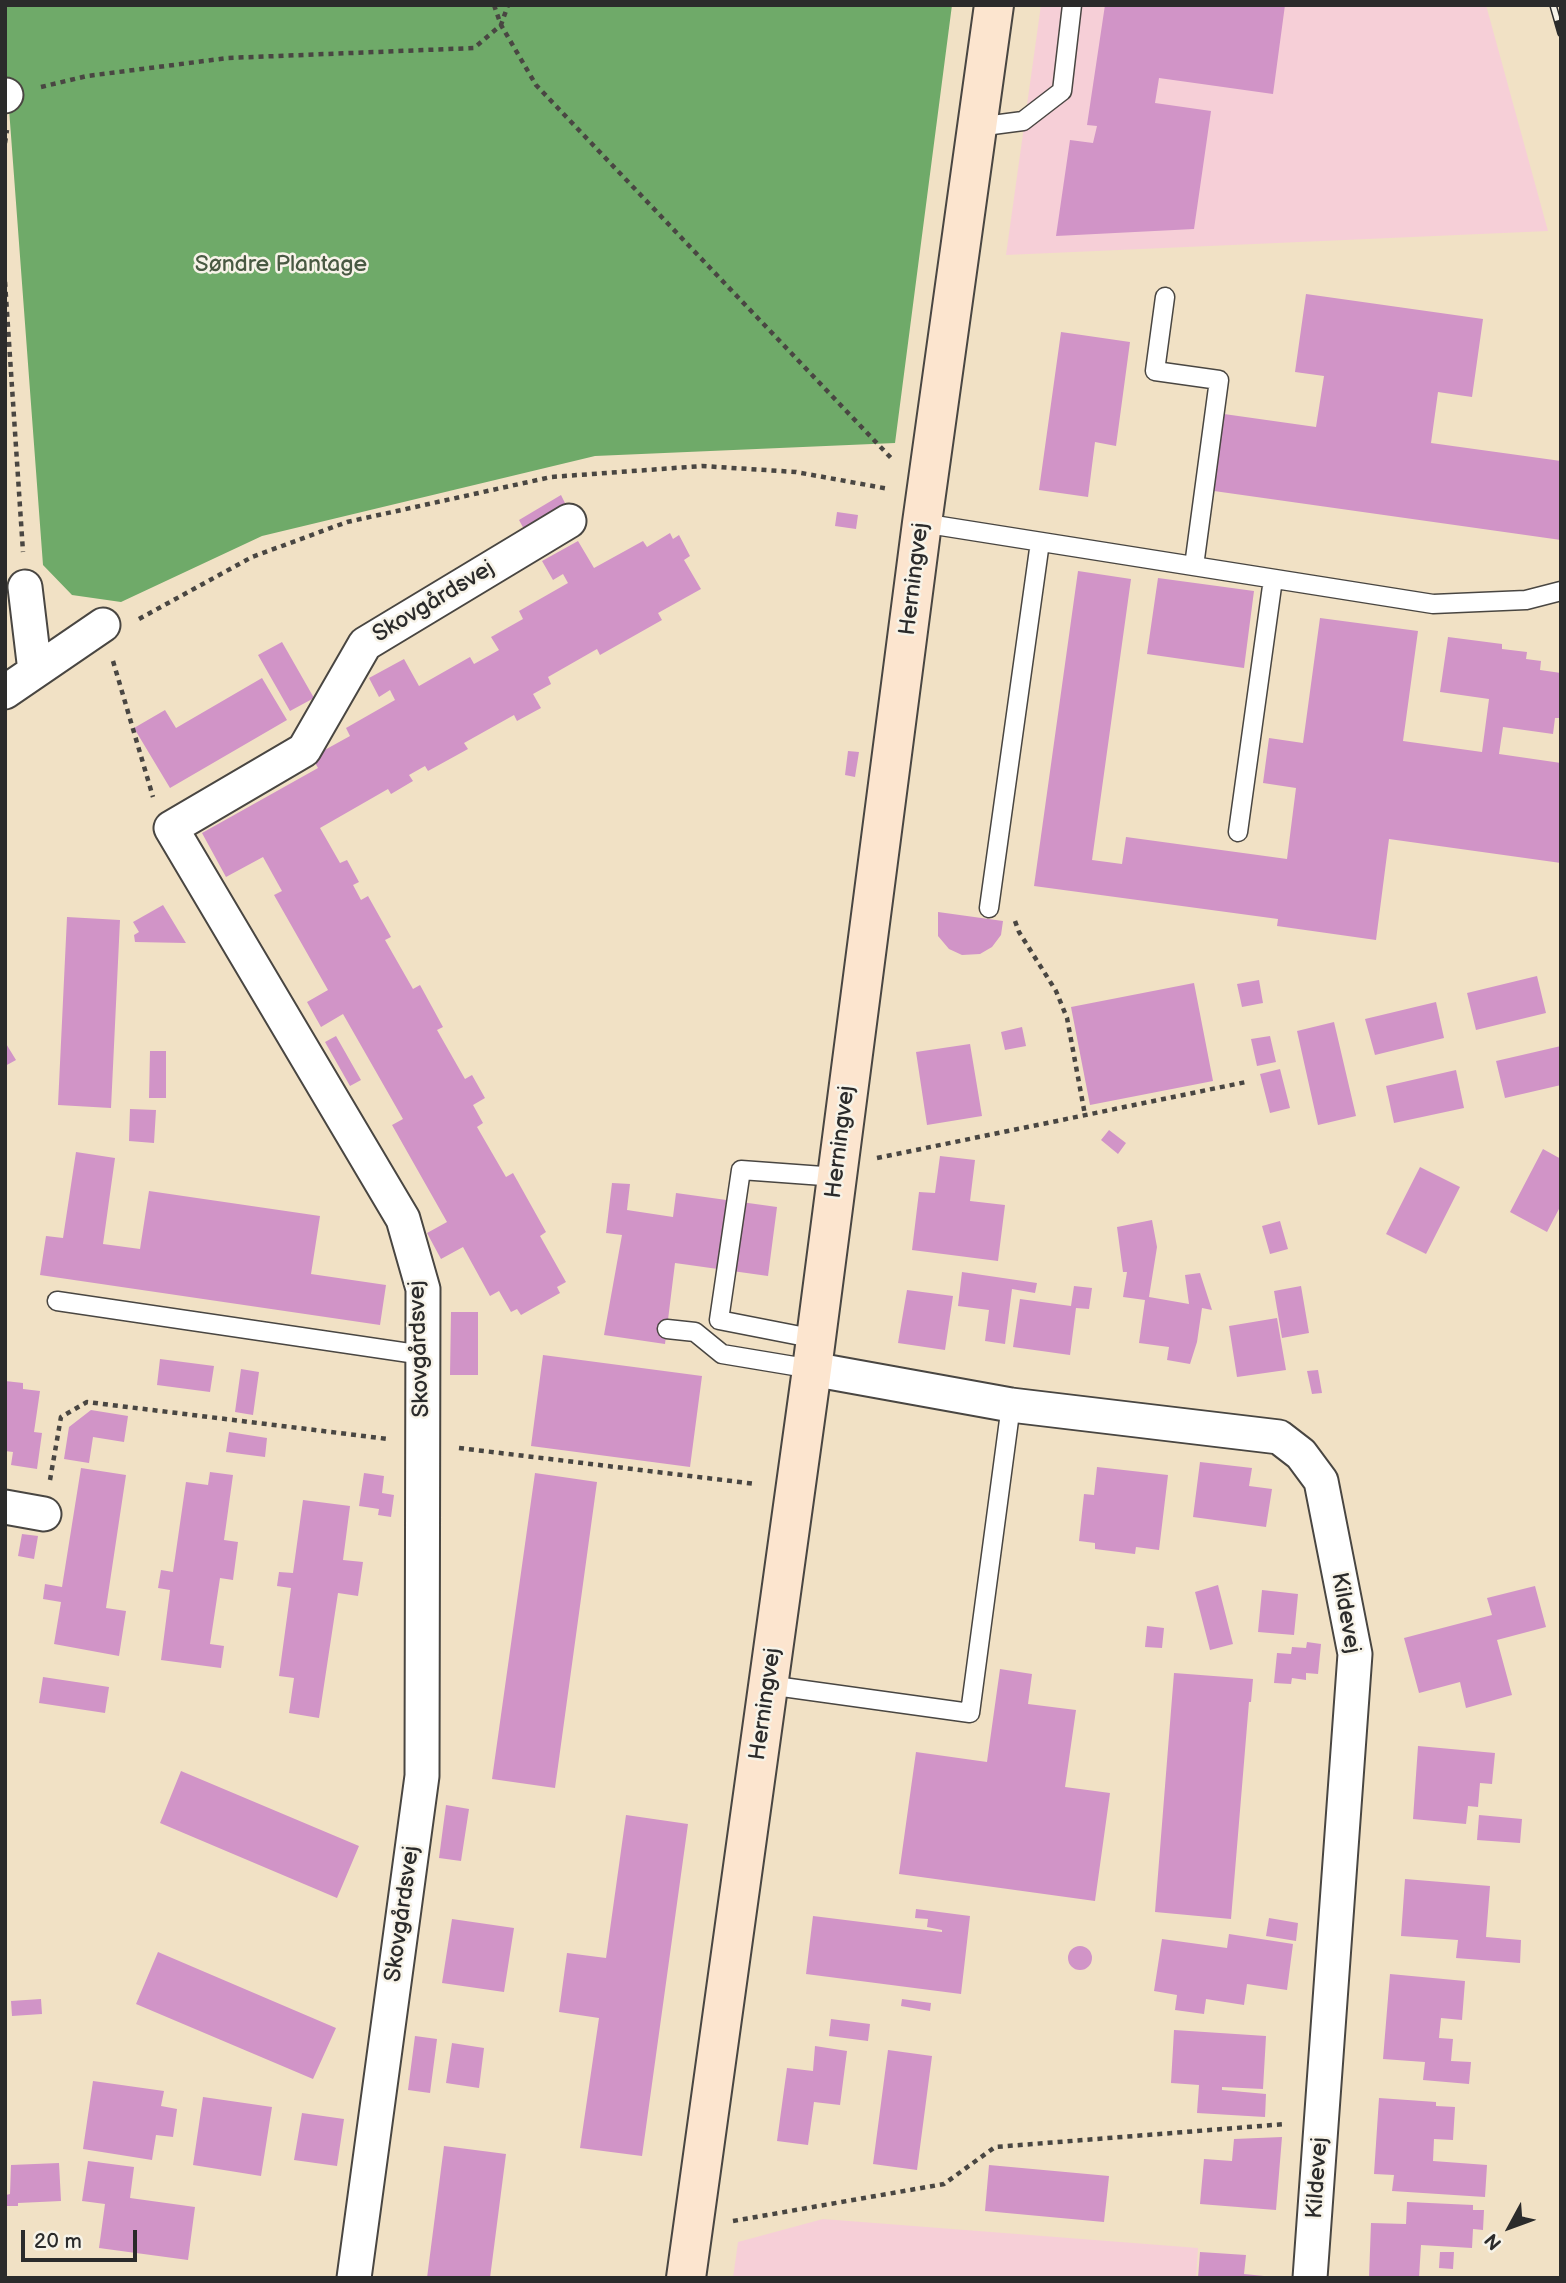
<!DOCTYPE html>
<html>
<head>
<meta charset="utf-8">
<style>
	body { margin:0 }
	#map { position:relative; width:1566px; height:2283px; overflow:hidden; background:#f1e1c5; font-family:"Balsamiq Sans",sans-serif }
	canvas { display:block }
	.frame { position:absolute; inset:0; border:7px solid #2b2b2b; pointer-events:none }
	.north { position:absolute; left:1475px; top:2192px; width:70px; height:70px; -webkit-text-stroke:5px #f7f3e8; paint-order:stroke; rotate:229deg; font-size:19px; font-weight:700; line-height:28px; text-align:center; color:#2b2b2b }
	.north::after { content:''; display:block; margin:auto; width:24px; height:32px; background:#2b2b2b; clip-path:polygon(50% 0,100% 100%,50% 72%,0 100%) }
	.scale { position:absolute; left:21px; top:2230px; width:116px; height:32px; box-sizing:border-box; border:4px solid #2b2b2b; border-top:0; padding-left:9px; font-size:21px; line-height:24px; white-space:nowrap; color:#2b2b2b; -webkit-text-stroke:5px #f7f3e8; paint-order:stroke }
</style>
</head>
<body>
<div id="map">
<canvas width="1566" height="2283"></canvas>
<div class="frame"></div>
<div class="north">N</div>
<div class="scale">20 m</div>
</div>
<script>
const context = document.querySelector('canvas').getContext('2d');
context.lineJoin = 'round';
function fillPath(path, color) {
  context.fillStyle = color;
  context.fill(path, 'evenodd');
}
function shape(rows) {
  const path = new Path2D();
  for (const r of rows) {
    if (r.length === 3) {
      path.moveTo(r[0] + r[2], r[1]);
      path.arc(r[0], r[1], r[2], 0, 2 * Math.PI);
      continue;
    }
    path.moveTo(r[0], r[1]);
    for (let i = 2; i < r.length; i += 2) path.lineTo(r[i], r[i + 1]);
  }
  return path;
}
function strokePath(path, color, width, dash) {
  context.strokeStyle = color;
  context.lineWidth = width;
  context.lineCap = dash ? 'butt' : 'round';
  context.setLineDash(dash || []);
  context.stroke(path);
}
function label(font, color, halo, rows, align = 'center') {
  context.font = font + ' "Balsamiq Sans",sans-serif';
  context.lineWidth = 5;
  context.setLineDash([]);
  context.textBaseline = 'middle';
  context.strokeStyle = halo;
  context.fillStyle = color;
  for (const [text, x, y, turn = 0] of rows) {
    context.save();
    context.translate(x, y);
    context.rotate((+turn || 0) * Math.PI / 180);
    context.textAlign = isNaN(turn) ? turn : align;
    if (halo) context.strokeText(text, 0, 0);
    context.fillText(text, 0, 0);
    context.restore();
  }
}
const built = shape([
	[1041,5,1486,5,1548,231,1006,255],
	[823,2219,1198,2248,1196,2278,733,2278,738,2242]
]);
const forest = shape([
	[5,5,952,5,895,443,595,456,262,536,121,602,72,595,43,565,5,55]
]);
const building = shape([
	[1105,5,1285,5,1273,94,1159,78,1155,103,1211,111,1194,229,1056,236,1070,140,1093,143,1097,126,1087,125],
	[1306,294,1483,319,1472,397,1438,392,1431,443,1561,461,1561,540,1214,491,1224,414,1316,427,1324,376,1295,372],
	[1061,332,1130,342,1116,446,1095,442,1088,497,1039,490],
	[561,495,567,507,525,531,519,520],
	[837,512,858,515,856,529,835,526],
	[670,533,673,539,679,535,690,556,684,560,701,589,658,613,662,620,600,655,597,649,548,677,551,684,533,694,541,708,517,721,514,715,464,743,468,749,428,771,425,766,409,775,413,781,391,794,388,789,320,828,340,863,347,860,359,882,353,885,361,900,368,896,391,937,385,940,413,989,420,985,443,1027,437,1030,465,1079,472,1075,485,1098,473,1105,483,1123,477,1127,506,1177,513,1173,546,1232,540,1236,566,1282,557,1287,560,1293,521,1315,517,1309,511,1312,499,1291,490,1296,463,1247,441,1259,427,1233,447,1222,392,1125,403,1119,343,1014,321,1027,307,1002,328,990,274,895,282,891,263,857,226,877,202,833,318,768,312,757,350,736,346,728,395,700,390,690,379,697,369,678,404,659,419,686,470,657,474,664,499,650,491,637,523,619,519,611,568,583,563,574,553,580,542,561,578,541,594,568,643,541,647,547],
	[1078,571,1131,579,1092,860,1122,864,1126,837,1287,859,1296,788,1263,783,1269,738,1303,743,1320,618,1418,631,1403,741,1482,752,1489,699,1440,692,1448,637,1502,644,1502,649,1527,652,1526,659,1541,661,1540,670,1561,673,1561,718,1555,718,1553,734,1503,727,1499,754,1561,763,1561,863,1389,839,1376,940,1277,926,1278,919,1034,886],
	[1158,578,1254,591,1244,668,1147,654],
	[282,642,314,698,290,711,258,655],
	[262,678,287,720,170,788,134,728,165,710,176,728],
	[848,751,859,752,855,777,845,775],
	[163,905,186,943,135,942,134,935,139,932,133,922],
	[938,912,1003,921,1001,935,992,947,980,954,962,955,949,949,938,936],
	[67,917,120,920,111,1108,58,1105],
	[1537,976,1546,1013,1476,1030,1467,993],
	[1259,980,1263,1003,1242,1007,1237,984],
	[1194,983,1213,1081,1090,1105,1071,1007],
	[1436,1002,1444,1038,1375,1055,1365,1019],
	[1334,1022,1356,1116,1318,1125,1297,1031],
	[1022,1027,1026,1046,1005,1050,1001,1032],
	[336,1036,361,1080,350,1086,325,1042],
	[1270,1036,1276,1062,1257,1066,1251,1039],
	[5,1042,16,1060,5,1066],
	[970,1044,982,1116,927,1125,916,1052],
	[1561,1046,1561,1085,1505,1098,1496,1061],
	[150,1051,166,1051,166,1098,149,1098],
	[1280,1069,1290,1108,1270,1113,1260,1074],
	[1456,1070,1464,1108,1394,1123,1386,1086],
	[130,1109,156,1110,154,1143,129,1141],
	[1109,1130,1126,1143,1118,1154,1101,1140],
	[1543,1149,1561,1159,1561,1205,1547,1232,1510,1212],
	[76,1152,115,1158,103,1244,140,1249,149,1191,320,1216,311,1274,386,1285,380,1325,40,1275,46,1236,63,1238],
	[940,1156,975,1160,970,1201,1005,1205,998,1261,912,1250,919,1192,935,1193],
	[1420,1167,1460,1187,1426,1254,1386,1234],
	[612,1183,630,1184,627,1210,673,1217,676,1193,777,1207,768,1276,675,1263,665,1344,604,1335,622,1235,606,1233],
	[1152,1220,1157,1247,1149,1297,1189,1304,1185,1275,1200,1273,1212,1310,1202,1308,1197,1342,1190,1364,1167,1360,1169,1347,1139,1343,1145,1300,1123,1297,1127,1272,1123,1272,1117,1227],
	[1280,1221,1288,1249,1270,1254,1262,1226],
	[962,1272,1037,1283,1035,1293,1012,1289,1005,1344,985,1341,989,1310,958,1306],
	[1074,1286,1092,1288,1089,1309,1076,1308,1070,1355,1013,1347,1020,1299,1071,1306],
	[1301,1286,1309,1333,1282,1338,1274,1291],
	[907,1290,953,1296,945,1350,898,1343],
	[451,1312,478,1312,478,1375,450,1375],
	[1277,1318,1286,1370,1237,1377,1229,1326],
	[543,1355,702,1376,690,1467,531,1446],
	[160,1359,214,1366,210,1392,157,1385],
	[241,1369,259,1372,253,1415,235,1412],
	[1318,1370,1322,1393,1312,1394,1307,1371],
	[5,1381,23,1383,23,1389,40,1391,34,1432,42,1433,37,1469,11,1465,13,1452,5,1451],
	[91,1410,128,1416,124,1442,93,1437,89,1463,64,1459,69,1427],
	[229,1432,267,1438,265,1457,226,1452],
	[1200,1462,1252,1468,1249,1486,1272,1489,1266,1527,1193,1517],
	[1097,1467,1168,1475,1159,1550,1136,1547,1135,1554,1095,1549,1095,1543,1079,1541,1084,1494,1094,1495],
	[81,1468,126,1475,106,1608,126,1611,119,1656,54,1644,61,1602,43,1599,45,1584,62,1587],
	[210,1472,233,1475,224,1540,238,1542,233,1580,220,1578,210,1644,224,1646,221,1668,161,1660,170,1590,158,1588,161,1570,173,1572,186,1482,208,1485],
	[364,1473,384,1476,382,1493,394,1495,391,1517,378,1515,379,1509,359,1506],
	[535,1473,597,1482,555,1788,492,1779],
	[303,1500,350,1506,343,1560,363,1562,358,1596,338,1593,319,1718,289,1713,294,1678,279,1676,291,1588,277,1586,279,1572,293,1573],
	[22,1534,38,1536,34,1559,18,1556],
	[1218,1585,1233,1644,1210,1650,1195,1592],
	[1535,1586,1546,1627,1497,1640,1512,1695,1466,1708,1460,1682,1419,1693,1404,1638,1492,1615,1487,1598],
	[1262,1590,1298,1594,1294,1635,1258,1632],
	[1147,1626,1164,1628,1162,1648,1145,1647],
	[1307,1642,1321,1644,1318,1674,1306,1673,1306,1680,1292,1678,1291,1684,1274,1683,1277,1653,1291,1654,1292,1647,1306,1648],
	[1000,1669,1032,1674,1028,1704,1076,1710,1065,1787,1110,1793,1095,1901,899,1874,916,1752,987,1762],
	[1174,1673,1253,1679,1251,1702,1249,1702,1231,1919,1155,1912],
	[43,1677,109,1687,105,1713,39,1703],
	[1418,1746,1495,1753,1492,1784,1480,1783,1478,1807,1468,1806,1466,1824,1413,1819],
	[181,1771,359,1846,337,1898,160,1823],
	[446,1805,469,1809,461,1861,439,1858],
	[626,1815,688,1824,642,2156,580,2148,599,2018,559,2012,567,1953,606,1958],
	[1479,1815,1522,1819,1520,1843,1477,1840],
	[1405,1879,1490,1886,1486,1937,1521,1940,1520,1963,1456,1958,1458,1940,1401,1936],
	[916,1909,970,1916,961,1994,806,1974,813,1916,942,1932,942,1930,927,1927,928,1919,915,1918],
	[1269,1918,1298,1923,1296,1941,1266,1936],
	[452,1919,514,1928,504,1992,442,1983],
	[1229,1934,1293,1944,1287,1990,1247,1984,1244,2005,1206,1999,1204,2014,1175,2010,1177,1995,1154,1991,1162,1939,1227,1948],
	[1080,1958,12],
	[158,1952,336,2028,313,2079,136,2004],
	[1390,1974,1465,1981,1462,2020,1441,2018,1439,2038,1453,2039,1451,2061,1471,2062,1469,2084,1423,2080,1425,2062,1383,2059],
	[41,1999,42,2014,12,2016,11,2001],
	[902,1999,931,2003,930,2011,901,2006],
	[831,2019,870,2024,868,2041,829,2036],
	[1174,2030,1266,2036,1263,2089,1222,2087,1222,2090,1266,2094,1265,2117,1197,2113,1199,2085,1171,2083],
	[415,2036,437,2039,430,2093,408,2090],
	[452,2043,484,2048,479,2088,446,2083],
	[815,2046,847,2051,840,2105,814,2102,808,2145,777,2141,787,2068,813,2071],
	[888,2050,932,2056,917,2170,873,2164],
	[93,2081,164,2091,161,2106,177,2109,173,2137,156,2135,152,2160,83,2149],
	[203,2097,272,2107,261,2176,193,2165],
	[1379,2098,1436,2102,1436,2106,1455,2107,1453,2140,1434,2139,1433,2161,1487,2165,1485,2197,1392,2191,1394,2175,1374,2174],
	[302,2113,344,2119,337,2166,294,2160],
	[1282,2137,1276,2210,1200,2204,1204,2159,1232,2161,1234,2139],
	[444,2146,506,2154,490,2278,427,2278],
	[88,2161,134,2167,130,2198,195,2207,188,2260,99,2248,105,2204,82,2201],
	[59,2163,61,2201,18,2203,18,2206,7,2206,6,2195,10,2194,11,2165],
	[989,2165,1109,2176,1104,2222,985,2211],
	[1407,2202,1473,2205,1473,2210,1484,2210,1483,2230,1473,2229,1472,2248,1421,2245,1419,2278,1369,2278,1371,2223,1406,2224],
	[1200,2252,1246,2255,1244,2274,1264,2276,1264,2278,1198,2278],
	[1440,2252,1454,2252,1453,2269,1439,2268]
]);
const path = shape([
	[494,5,501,25,536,85,892,459],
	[41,87,87,76,228,58,474,48,501,25,508,5],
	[5,143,7,130],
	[5,282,23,552],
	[139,619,252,557,347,522,551,477,702,466,796,472,889,489],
	[113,661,153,797],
	[1015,921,1019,932,1056,991,1067,1018,1085,1115],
	[877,1158,1246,1082],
	[459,1448,756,1484],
	[50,1480,61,1417,87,1402,388,1439],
	[733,2221,944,2184,995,2147,1286,2124]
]);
const lane = shape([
	[977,127,1023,121,1062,91,1072,5],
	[1165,297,1155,371,1219,380,1194,566],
	[922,523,1433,604,1526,600,1561,591],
	[1238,832,1273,579],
	[989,908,1040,542],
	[57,1301,423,1355],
	[667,1329,695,1332,722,1354,812,1369],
	[816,1339,719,1320,741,1170,837,1177],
	[768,1685,970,1713,1011,1405]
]);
const street = shape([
	[5,96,6,95],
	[25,587,35,671],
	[5,692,103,625],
	[812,1369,1011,1405,1279,1437,1301,1454,1321,1481,1355,1654,1310,2278],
	[5,1507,44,1514],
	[354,2278,422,1776,423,1289,403,1219,171,828,304,750,365,644,569,521]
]);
const secondary = shape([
	[686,2278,812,1369,922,523,994,5]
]);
const rail = shape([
	[1553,5,1561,33]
]);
const parkNames = [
	["Søndre Plantage",281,265]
];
const streetNames = [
	["Herningvej",915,579,-83],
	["Skovgårdsvej",434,602,-31],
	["Herningvej",841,1142,-83],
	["Skovgårdsvej",420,1349,-92],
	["Kildevej",1345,1613,80],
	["Herningvej",766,1704,-82],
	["Skovgårdsvej",403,1914,-82],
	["Kildevej",1318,2178,-86]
];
fillPath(built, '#f6cfd7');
fillPath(forest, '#6faa69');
fillPath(building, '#d194c7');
strokePath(lane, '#494642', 21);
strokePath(street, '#494642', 37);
strokePath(secondary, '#494642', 42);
strokePath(path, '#494642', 4.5, [5, 5]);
strokePath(lane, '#fff', 18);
strokePath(street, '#fff', 33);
strokePath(secondary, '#fce5cf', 38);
strokePath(rail, '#2b2b2b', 8);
strokePath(rail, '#f7f3e8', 5, [16]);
label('23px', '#485942', '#f7f3e8', parkNames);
label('23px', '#2b2b2b', '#f7f3e8', streetNames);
</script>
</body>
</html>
